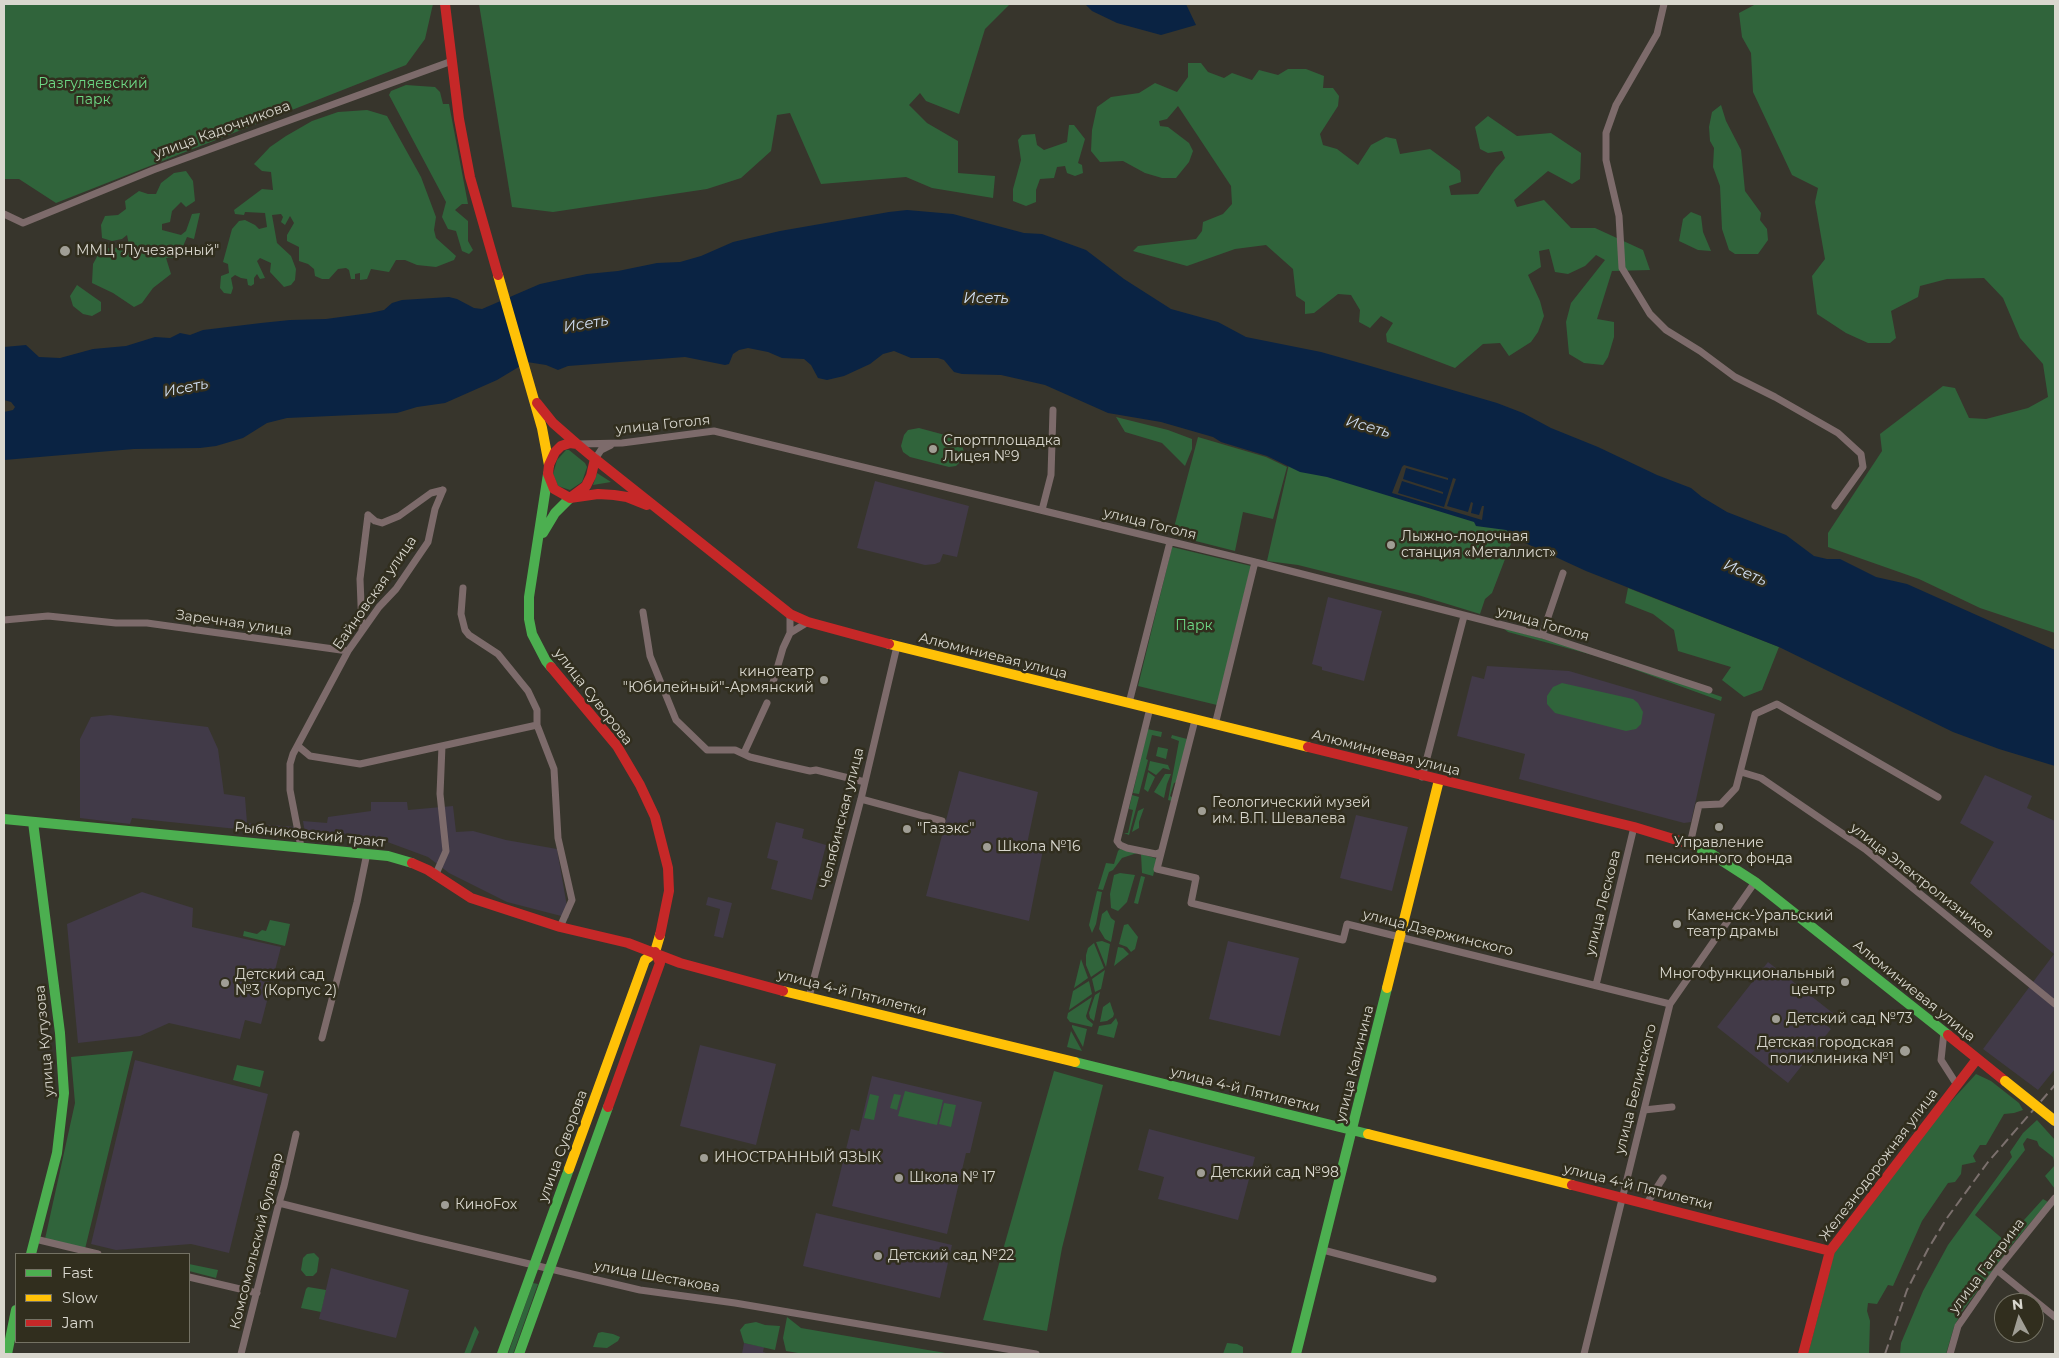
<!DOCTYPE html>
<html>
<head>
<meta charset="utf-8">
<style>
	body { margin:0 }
	#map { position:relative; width:2059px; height:1358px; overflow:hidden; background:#37352c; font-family:Montserrat,sans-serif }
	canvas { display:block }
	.frame { position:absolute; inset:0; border:5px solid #d9d7ce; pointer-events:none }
	.legend { position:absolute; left:15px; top:1253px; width:175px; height:90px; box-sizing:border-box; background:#312e1e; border:1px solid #747264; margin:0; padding:6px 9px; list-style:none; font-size:15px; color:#d9d7ce }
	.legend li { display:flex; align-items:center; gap:10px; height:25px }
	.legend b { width:25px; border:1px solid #747264 }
	.north { position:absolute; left:1994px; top:1293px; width:50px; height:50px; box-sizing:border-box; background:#312e1e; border:1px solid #747264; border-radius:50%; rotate:354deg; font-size:14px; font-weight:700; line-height:20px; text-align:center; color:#d9d7ce }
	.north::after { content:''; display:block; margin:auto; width:18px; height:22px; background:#a09e95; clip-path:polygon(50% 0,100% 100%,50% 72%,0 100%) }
</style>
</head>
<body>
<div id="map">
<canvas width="2059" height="1358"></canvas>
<div class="frame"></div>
<ul class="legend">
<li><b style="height:6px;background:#4caf50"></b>Fast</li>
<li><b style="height:6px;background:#ffc107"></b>Slow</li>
<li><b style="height:6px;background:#c62828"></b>Jam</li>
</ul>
<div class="north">N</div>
</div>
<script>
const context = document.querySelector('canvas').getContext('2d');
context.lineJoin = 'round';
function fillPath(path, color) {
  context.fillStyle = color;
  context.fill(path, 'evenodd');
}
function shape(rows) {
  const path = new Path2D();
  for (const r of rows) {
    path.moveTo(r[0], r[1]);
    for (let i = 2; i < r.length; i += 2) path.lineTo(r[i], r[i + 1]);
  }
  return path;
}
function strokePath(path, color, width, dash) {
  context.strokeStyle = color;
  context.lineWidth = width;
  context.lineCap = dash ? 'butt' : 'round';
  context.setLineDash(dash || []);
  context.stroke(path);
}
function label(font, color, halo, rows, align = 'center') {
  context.font = font + ' Montserrat,sans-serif';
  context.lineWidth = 5;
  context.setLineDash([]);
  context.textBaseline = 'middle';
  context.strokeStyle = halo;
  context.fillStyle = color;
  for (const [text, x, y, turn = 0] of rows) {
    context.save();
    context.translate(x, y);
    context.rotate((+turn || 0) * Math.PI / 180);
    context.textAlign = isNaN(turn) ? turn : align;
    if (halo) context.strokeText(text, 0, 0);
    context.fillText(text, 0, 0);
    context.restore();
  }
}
const industrial = shape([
	[110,715,208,727,218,749,224,794,245,797,247,823,295,827,294,835,132,818,130,824,80,818,80,739,91,717],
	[1985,775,2032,796,2027,808,2055,821,2055,1069,2038,1090,1983,1049,2054,954,1970,883,1994,842,1960,823],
	[371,802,407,802,408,810,453,806,456,832,473,831,506,840,557,849,569,918,507,902,449,873,428,857,382,840,305,833,303,821,327,823,328,817,371,811],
	[708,897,732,903,723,938,714,936,720,909,706,905]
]);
const education = shape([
	[875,481,969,506,957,557,943,554,940,562,935,564,925,565,857,548],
	[1328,597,1382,611,1364,681,1322,670,1322,667,1312,664],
	[1487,666,1569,671,1715,714,1691,822,1684,823,1519,779,1525,754,1457,736,1472,676,1484,679],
	[959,771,1038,792,1027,844,1043,850,1029,921,926,896],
	[1356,815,1408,827,1392,891,1340,878],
	[776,822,804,829,802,838,826,845,812,900,771,889,778,861,767,858],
	[142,892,193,908,192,927,281,947,261,1024,245,1020,240,1039,169,1023,140,1036,78,1043,67,924],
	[1228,941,1299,958,1280,1036,1209,1019],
	[1768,962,1834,1014,1825,1024,1831,1029,1788,1083,1717,1027],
	[700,1045,776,1064,756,1145,680,1126],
	[135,1060,268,1094,229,1253,191,1244,116,1250,91,1244],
	[872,1076,982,1102,970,1153,966,1153,947,1234,832,1206,851,1129,859,1131],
	[1149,1129,1255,1157,1238,1220,1158,1199,1164,1177,1138,1170],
	[816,1213,952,1245,940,1298,803,1266],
	[331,1268,409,1290,396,1338,319,1319],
	[744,1343,764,1347,763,1352,769,1354,742,1354]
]);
const green = shape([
	[4,4,433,4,425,39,406,65,56,203,19,179,4,179],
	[479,4,1010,4,985,29,959,114,926,101,920,93,909,105,927,123,958,141,958,173,995,176,993,198,932,188,906,177,821,184,790,113,777,115,771,151,741,178,707,189,553,212,512,207],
	[1756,4,2055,4,2055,633,1980,608,1919,579,1828,547,1828,533,1882,451,1880,434,1943,386,1955,388,1969,418,1986,419,2028,408,2048,397,2043,364,2020,338,2003,298,1984,278,1947,279,1920,286,1918,297,1891,311,1896,338,1890,343,1868,343,1846,333,1817,314,1812,276,1825,259,1815,202,1818,188,1792,175,1753,92,1751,53,1742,37,1739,13],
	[1188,63,1201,63,1208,72,1224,78,1232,73,1252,80,1259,70,1278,75,1288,69,1306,69,1324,76,1323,88,1333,88,1339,96,1338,106,1320,134,1323,145,1337,149,1358,165,1371,145,1386,137,1396,139,1400,154,1430,149,1460,171,1461,182,1449,186,1451,195,1478,194,1496,168,1505,158,1502,151,1488,153,1480,149,1475,127,1488,116,1517,136,1551,133,1581,153,1580,179,1572,184,1548,171,1514,200,1517,207,1544,200,1571,228,1595,228,1643,250,1650,270,1612,271,1597,319,1614,322,1614,337,1608,357,1603,365,1584,363,1569,354,1566,322,1571,303,1605,260,1596,255,1585,266,1568,274,1555,272,1549,249,1539,251,1541,267,1528,275,1540,301,1544,316,1538,332,1531,342,1509,356,1500,343,1483,344,1455,368,1387,342,1386,334,1393,323,1381,316,1370,328,1359,322,1360,310,1351,295,1338,294,1314,313,1305,314,1305,302,1296,296,1293,269,1266,245,1235,249,1187,266,1133,251,1138,246,1196,239,1202,231,1203,222,1223,214,1232,204,1231,186,1178,106,1167,119,1159,121,1160,126,1168,127,1189,143,1193,151,1189,162,1176,178,1162,178,1145,173,1123,161,1100,162,1091,151,1092,130,1097,107,1111,97,1139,93,1155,83,1177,92,1188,77],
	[406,85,435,87,440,92,443,104,449,104,468,204,462,204,455,210,468,221,468,241,473,250,469,254,462,251,456,231,448,229,442,217,446,202,389,95,391,91],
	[1721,105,1726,121,1741,150,1745,191,1761,213,1760,220,1767,229,1768,240,1758,254,1735,254,1729,250,1722,229,1720,186,1713,167,1714,148,1710,141,1709,127,1712,112],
	[367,110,387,116,421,177,436,217,434,230,436,238,456,256,454,260,436,267,417,265,405,260,396,260,389,272,371,269,367,279,360,280,360,273,355,274,355,279,351,279,349,270,346,268,338,269,329,279,322,279,315,276,314,269,308,264,299,261,299,247,287,241,287,235,294,223,290,216,285,225,281,222,283,217,281,214,272,215,277,243,291,256,296,269,295,280,291,285,284,287,270,272,271,263,260,258,257,261,265,278,260,279,257,274,254,278,254,284,251,286,248,285,247,279,241,278,235,275,231,278,233,288,231,294,224,293,220,288,221,276,229,273,228,264,223,262,232,229,239,221,245,220,255,225,259,229,267,227,265,213,245,212,244,215,235,214,234,210,262,189,273,190,271,172,262,171,254,164,270,147,286,136,312,121,338,112],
	[1069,125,1074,125,1085,139,1078,163,1082,165,1083,173,1075,176,1067,173,1065,166,1057,167,1054,178,1040,179,1036,190,1036,202,1026,206,1013,201,1013,189,1021,160,1018,140,1022,135,1035,134,1037,145,1044,150,1067,142],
	[186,171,193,181,195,201,186,207,181,202,172,211,170,222,162,224,162,230,181,235,186,231,192,214,200,213,194,239,187,237,178,258,166,258,171,274,153,288,142,303,134,307,113,293,92,283,93,264,100,251,112,247,121,249,129,245,127,235,122,239,112,241,102,238,101,225,105,216,118,215,126,209,125,201,139,191,148,194,156,194,161,183,174,173],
	[1691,212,1701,216,1703,232,1711,251,1698,250,1679,241,1683,219],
	[77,285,101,302,101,311,92,316,83,314,73,306,70,296],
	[1116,417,1168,430,1192,439,1192,449,1185,466,1162,443,1125,432],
	[919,428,956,438,961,442,964,452,960,462,956,466,949,467,910,457,903,452,901,446,904,435,908,430],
	[1198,437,1266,457,1287,467,1273,519,1243,512,1235,551,1172,535],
	[566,450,569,450,585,463,587,467,582,482,570,490,558,486,553,474,557,460],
	[1289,464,1517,528,1492,593,1485,599,1480,614,1418,595,1298,565,1267,561],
	[597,473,611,482,593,485],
	[1172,547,1251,566,1217,705,1138,686],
	[1628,588,1779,647,1762,690,1744,697,1722,680,1731,667,1678,651,1674,630,1653,614,1625,603],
	[1503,628,1602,655,1722,697,1721,701,1600,657,1508,632],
	[1562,683,1633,699,1638,703,1643,712,1641,724,1636,729,1626,731,1555,713,1547,704,1547,696,1553,687],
	[1147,729,1162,732,1161,737,1152,735,1146,759,1148,760,1139,794,1133,793],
	[1172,735,1187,739,1177,782,1174,783,1170,796,1173,798,1172,801,1168,800,1179,741,1171,738],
	[1158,747,1168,749,1166,759,1156,756],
	[1150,761,1168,765,1170,770,1163,768,1156,775,1148,770],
	[1148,772,1155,777,1148,792,1144,789],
	[1165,774,1171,774,1167,784,1164,798,1154,792],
	[1132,795,1139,797,1129,835,1124,833,1128,833,1133,810,1129,809],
	[1144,808,1139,822,1139,828,1132,832,1138,811],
	[1120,849,1137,853,1122,858,1113,870,1109,872,1103,890,1098,889,1106,863,1114,864,1118,851],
	[1141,854,1155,858,1157,860,1153,876,1142,873],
	[1120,873,1135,875,1127,902,1118,911,1111,908,1110,894,1114,875],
	[1141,876,1145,877,1138,904,1134,903],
	[1097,891,1102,892,1096,924,1092,933,1089,925],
	[1107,910,1111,918,1115,921,1111,942,1105,939,1099,929,1102,914],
	[270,920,290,924,285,946,243,936,244,931,257,934,262,930,266,931],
	[1128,924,1138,937,1135,949,1131,952,1127,947,1119,944,1124,925],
	[1102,941,1110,944,1106,967,1096,942],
	[1094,943,1104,968,1091,977,1086,965,1086,955,1088,948],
	[1118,947,1123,948,1129,954,1114,966],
	[1081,959,1088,978,1074,988],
	[1105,970,1101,989,1095,992,1092,979],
	[1089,981,1092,994,1069,1010,1073,991],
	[1100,992,1094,1021,1090,1018,1089,1013,1095,995],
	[1092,997,1086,1016,1087,1019,1093,1024,1092,1027,1070,1022,1067,1018,1068,1013],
	[1110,1002,1114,1014,1113,1017,1107,1021,1100,1022,1103,1007],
	[1116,1018,1118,1023,1114,1038,1097,1034,1099,1026,1111,1024],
	[1072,1025,1087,1029,1083,1047,1072,1027],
	[1071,1031,1082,1051,1067,1047],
	[133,1051,85,1249,45,1239,75,1103,71,1057],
	[237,1065,264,1071,260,1087,233,1080],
	[1054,1071,1103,1085,1062,1248,1047,1331,983,1320],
	[1976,1074,1991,1081,2019,1103,2023,1110,2014,1113,2004,1114,1986,1145,1980,1145,1973,1156,1976,1162,1962,1165,1961,1174,1955,1182,1948,1183,1922,1221,1893,1286,1888,1285,1877,1304,1868,1303,1867,1311,1870,1321,1869,1354,1808,1354,1834,1253,1935,1119],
	[905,1091,943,1100,937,1125,898,1116],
	[870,1094,879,1096,874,1120,864,1118],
	[894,1094,901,1095,897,1110,890,1108],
	[944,1103,956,1105,951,1127,939,1124],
	[2037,1120,2055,1140,2055,1189,2045,1176,2055,1165,2053,1157,2039,1146,2037,1141,2027,1138,2023,1144,2025,1150,1975,1215,2005,1241,2043,1199,2048,1202,2010,1247,1961,1313,1954,1327,1946,1354,1900,1354,1901,1343,1923,1291,1948,1245,2012,1157,2010,1152,2023,1133],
	[314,1253,319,1258,317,1272,313,1276,306,1276,301,1270,303,1258,307,1254],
	[189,1264,218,1270,216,1278,189,1271],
	[533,1283,538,1284,513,1354,508,1354],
	[308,1287,326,1290,321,1312,301,1308,306,1289],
	[787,1317,801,1328,951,1354,804,1354,786,1351,783,1338],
	[756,1322,765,1325,780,1326,775,1350,744,1343,740,1330,745,1324],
	[475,1326,479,1332,470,1354,464,1354],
	[602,1332,613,1334,620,1337,618,1341,607,1348,593,1347,598,1333],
	[1227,1343,1237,1344,1243,1347,1243,1354,1223,1354]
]);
const water = shape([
	[1085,4,1186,4,1196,25,1161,35,1117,23,1092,11],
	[907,210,953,214,1024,233,1042,234,1086,250,1124,279,1171,309,1218,322,1246,337,1321,352,1367,365,1497,403,1523,413,1551,428,1598,447,1657,475,1691,488,1702,497,1727,512,1786,535,1814,556,1827,559,1840,559,1876,577,1907,584,2055,650,2055,766,1999,749,1953,732,1779,647,1586,571,1523,542,1506,530,1476,526,1474,522,1327,477,1300,472,1267,456,1221,442,1213,437,1161,422,1108,413,1045,385,1001,375,962,374,954,372,944,360,938,358,911,358,894,351,883,354,870,364,844,376,827,380,818,378,811,365,804,359,782,358,768,352,748,348,739,350,733,354,729,364,725,365,685,357,568,366,558,370,546,365,527,362,497,380,445,403,417,407,397,413,287,418,267,423,243,438,216,446,200,448,134,449,4,460,4,412,13,410,15,407,11,402,4,400,4,347,26,345,39,357,60,358,93,349,126,346,155,337,170,338,180,333,190,335,203,330,261,323,290,320,326,319,370,313,384,310,392,303,402,300,449,297,457,299,474,308,482,309,540,284,587,274,618,271,657,263,680,262,701,256,733,242,780,231,889,212]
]);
const pier = shape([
	[1404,465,1448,478,1448,480,1406,468,1403,479,1443,492,1443,494,1402,481,1398,493,1444,507,1453,478,1456,479,1447,506,1468,512,1471,502,1473,503,1471,513,1479,515,1482,506,1484,506,1482,520,1392,493,1402,467]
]);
const street = shape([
	[1664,4,1657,34,1616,105,1606,133,1606,160,1619,216,1622,268,1650,314,1666,330,1700,351,1735,377,1775,397,1838,433,1861,454,1863,467,1835,506],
	[4,214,23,223,153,170,452,61],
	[577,444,622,443,714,431,1255,562,1542,635,1709,690],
	[595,459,601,450,611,445],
	[1042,510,1051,475,1053,410],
	[368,515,375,521,382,523,399,516,431,493,443,490],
	[463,588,461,614,465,630,469,635,498,654,528,691,537,710,537,725],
	[643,612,650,656,676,720,707,750,735,750,750,757,779,764,810,771,816,770,865,782],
	[4,620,48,616,116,623,147,623,348,651],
	[362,629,360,579,368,515],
	[790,633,808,622],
	[1542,635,1563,573],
	[772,686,783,648,790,633,790,614],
	[1129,703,1170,542],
	[1150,708,1117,841,1120,845,1127,848,1156,854,1161,852],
	[1195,720,1157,869,1196,878,1191,903,1343,940,1347,924,1670,1004],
	[1215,725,1255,562],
	[298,746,310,756,360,764,537,725,554,769,558,838,572,900,560,927],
	[744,753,767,703],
	[1741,772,1761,778,1865,849,2055,1004],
	[1422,777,1464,616],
	[861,799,942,821],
	[1690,844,1699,805,1721,804,1736,788,1755,714,1777,704,1938,797],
	[301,847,290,790,290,764,293,754,348,651,379,607,396,589,428,542,435,509,443,490],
	[435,876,446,851,440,794,442,746],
	[1596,985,1634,827],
	[809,997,861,799,897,646],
	[1944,1032,1941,1060,1957,1085],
	[322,1038,357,902,367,853],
	[1644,1110,1672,1107],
	[279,1203,419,1238,640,1290,735,1303,1036,1354],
	[1647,1203,1663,1178],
	[35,1239,98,1254],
	[1323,1250,1433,1279],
	[1997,1270,2055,1317],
	[189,1277,257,1293],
	[241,1354,279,1203,284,1186,296,1134],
	[1584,1354,1670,1004,1755,882],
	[1950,1354,1958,1326,1997,1270,2055,1198]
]);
const fast = shape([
	[548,474,529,597,529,619,532,634,546,661,551,667],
	[543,533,555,513,570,498],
	[4,819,388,856,412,863],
	[1693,845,1710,853,1755,882,1948,1035],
	[1075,1062,1368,1134],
	[31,1254,57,1153,64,1093,60,1033,33,822],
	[7,1354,16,1310],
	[502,1354,569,1169],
	[519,1354,608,1107],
	[1296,1354,1387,988]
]);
const slow = shape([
	[498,275,542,428,549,465],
	[889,644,1308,747],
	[1387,988,1439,780],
	[783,991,1075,1062],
	[1368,1134,1572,1185],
	[569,1169,645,960,655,952,660,935]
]);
const jam = shape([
	[445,4,459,119,470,177,498,275],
	[537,403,553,423,577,444],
	[570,443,577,444,595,459,591,476,586,486,570,498,554,489,548,474,549,465,555,452,561,446,570,443],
	[595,459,790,614,808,622,889,644],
	[570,498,598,494,614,495,627,497,647,505],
	[551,667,617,746,640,785,655,817,668,868,669,891,660,935],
	[1308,747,1634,827,1693,845],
	[412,863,428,870,471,898,560,927,628,943,680,963,783,991],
	[1948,1035,2005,1081],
	[608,1107,660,963,655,952],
	[1572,1185,1830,1251],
	[1803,1354,1830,1251,1977,1059]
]);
const rail = shape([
	[1885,1354,1907,1290,1928,1249,1947,1218,1988,1162,2055,1085]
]);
const slowBridge = shape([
	[2005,1081,2055,1121]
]);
const markers = [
	[65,251,6,"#a09e95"],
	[933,449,5,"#a09e95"],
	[1391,545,5,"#a09e95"],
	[824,680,5,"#a09e95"],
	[1202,811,5,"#a09e95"],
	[1719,827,5,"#a09e95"],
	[907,829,5,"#a09e95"],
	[987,847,5,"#a09e95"],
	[1677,924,5,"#a09e95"],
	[1845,982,5,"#a09e95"],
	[225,983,5,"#a09e95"],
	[1776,1019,5,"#a09e95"],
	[1905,1051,6,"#a09e95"],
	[704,1158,5,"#a09e95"],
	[1201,1173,5,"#a09e95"],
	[899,1178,5,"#a09e95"],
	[445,1205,5,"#a09e95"],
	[878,1256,5,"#a09e95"]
];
const parkNames = [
	["Разгуляевский",93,84],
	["парк",93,100],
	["Парк",1194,626]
];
const streetNames = [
	["улица Кадочникова",222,130,-20],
	["улица Гоголя",663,425,-6],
	["улица Гоголя",1150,524,14],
	["Байновская улица",375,593,-55],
	["Заречная улица",234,623,8],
	["улица Гоголя",1543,624,16],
	["Алюминиевая улица",993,656,14],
	["улица Суворова",593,697,52],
	["Алюминиевая улица",1386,753,14],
	["Челябинская улица",842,818,-76],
	["Рыбниковский тракт",310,835,6],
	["улица Электролизников",1922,881,38],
	["улица Лескова",1603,903,-76],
	["улица Дзержинского",1438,933,14],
	["Алюминиевая улица",1914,991,39],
	["улица 4-й Пятилетки",852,993,14],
	["улица Кутузова",45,1041,-95],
	["улица Калинина",1355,1064,-76],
	["улица Белинского",1636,1089,-76],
	["улица 4-й Пятилетки",1245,1090,14],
	["улица Суворова",563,1146,-70],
	["Железнодорожная улица",1879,1165,-53],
	["улица 4-й Пятилетки",1638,1187,14],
	["Комсомольский бульвар",257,1241,-76],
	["улица Гагарина",1987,1266,-53],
	["улица Шестакова",657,1277,10]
];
const poiNames = [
	["ММЦ \"Лучезарный\"",76,251],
	["Спортплощадка",943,441],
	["Лицея №9",943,457],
	["Лыжно-лодочная",1401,537],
	["станция «Металлист»",1401,553],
	["кинотеатр",814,672,"right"],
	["\"Юбилейный\"-Армянский",814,688,"right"],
	["Геологический музей",1212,803],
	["им. В.П. Шевалева",1212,819],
	["\"Газэкс\"",917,829],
	["Управление",1719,843,"center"],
	["пенсионного фонда",1719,859,"center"],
	["Школа №16",997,847],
	["Каменск-Уральский",1687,916],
	["театр драмы",1687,932],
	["Многофункциональный",1835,974,"right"],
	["центр",1835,990,"right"],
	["Детский сад",235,975],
	["№3 (Корпус 2)",235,991],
	["Детский сад №73",1786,1019],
	["Детская городская",1894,1043,"right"],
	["поликлиника №1",1894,1059,"right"],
	["ИНОСТРАННЫЙ ЯЗЫК",714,1158],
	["Детский сад №98",1211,1173],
	["Школа № 17",909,1178],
	["КиноFox",455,1205],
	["Детский сад №22",888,1256]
];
const waterNames = [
	["Исеть",986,299],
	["Исеть",586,324,-9],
	["Исеть",186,388,-11],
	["Исеть",1368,427,16],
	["Исеть",1745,573,23]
];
fillPath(industrial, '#413a48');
fillPath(education, '#423a48');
fillPath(green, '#30643b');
fillPath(water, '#0a2343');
fillPath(pier, '#37352c');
strokePath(street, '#7d6b6b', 7);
strokePath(fast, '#4caf50', 10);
strokePath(slow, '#ffc107', 10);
strokePath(jam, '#c62828', 10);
strokePath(rail, '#7b706d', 2, [10, 5]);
strokePath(slowBridge, '#ffc107', 10);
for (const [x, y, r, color] of markers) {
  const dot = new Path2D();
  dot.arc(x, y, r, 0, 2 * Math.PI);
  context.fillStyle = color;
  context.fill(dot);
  strokePath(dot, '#312e1e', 2);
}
label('14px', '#6dd985', '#312e1e', parkNames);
label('14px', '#d9d7ce', '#312e1e', streetNames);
label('14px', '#d9d7ce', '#312e1e', poiNames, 'left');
label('italic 15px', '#d0def2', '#312e1e', waterNames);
</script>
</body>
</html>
